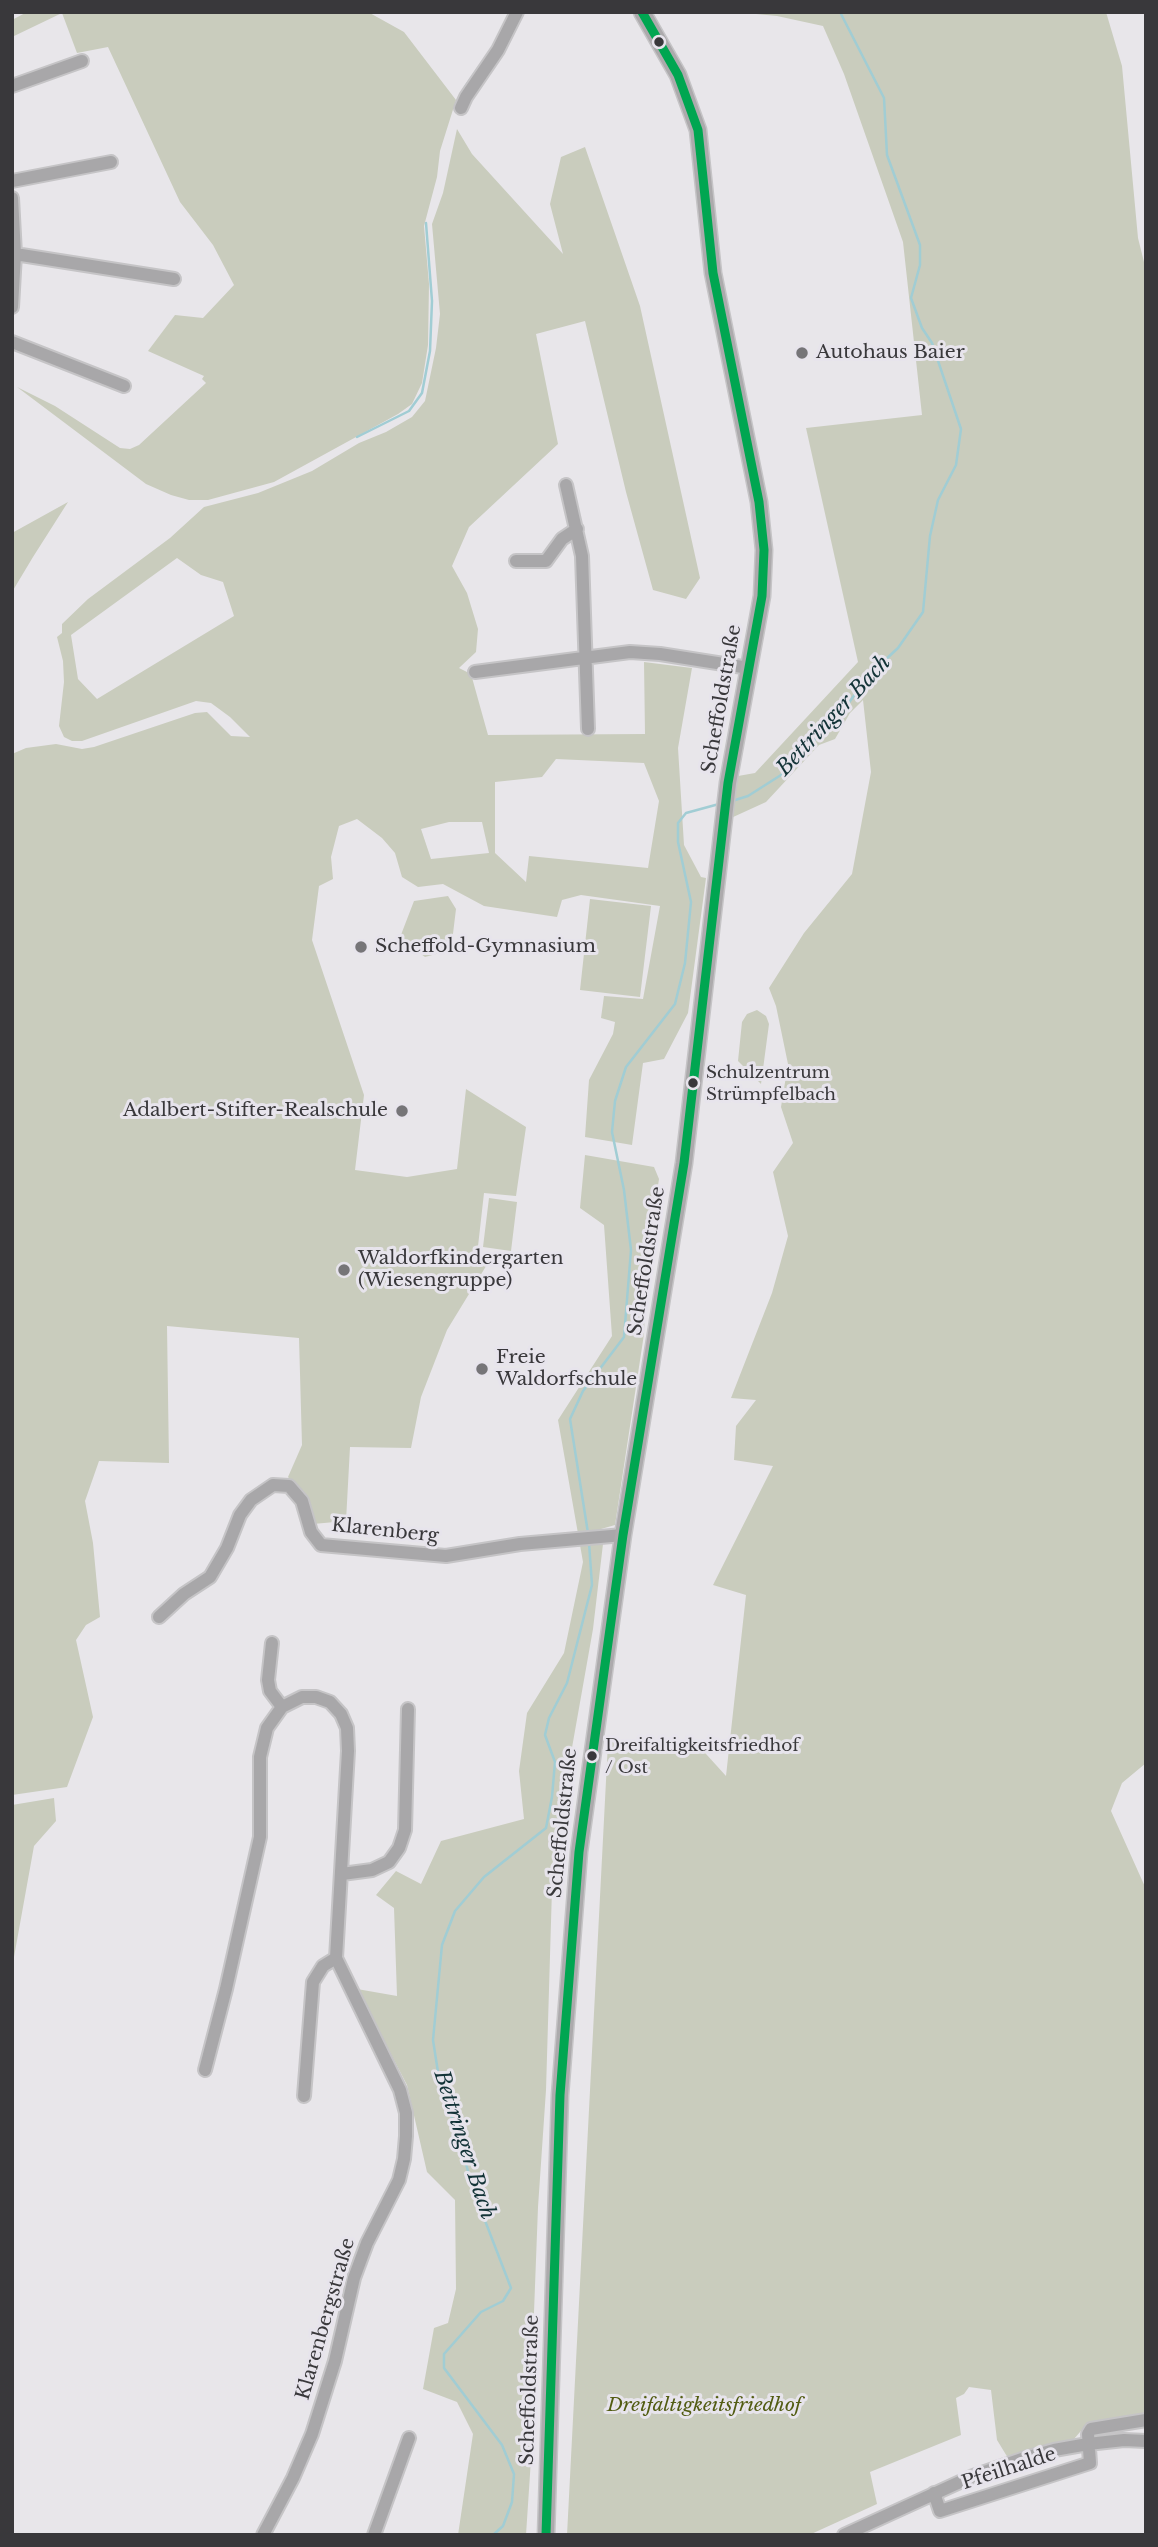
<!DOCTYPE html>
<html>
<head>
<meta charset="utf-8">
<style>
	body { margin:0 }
	#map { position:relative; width:1158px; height:2547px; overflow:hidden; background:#e8e6ea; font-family:"Libre Baskerville",serif }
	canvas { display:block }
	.frame { position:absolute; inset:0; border:14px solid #39383b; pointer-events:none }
</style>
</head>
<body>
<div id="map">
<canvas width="1158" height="2547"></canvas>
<div class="frame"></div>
</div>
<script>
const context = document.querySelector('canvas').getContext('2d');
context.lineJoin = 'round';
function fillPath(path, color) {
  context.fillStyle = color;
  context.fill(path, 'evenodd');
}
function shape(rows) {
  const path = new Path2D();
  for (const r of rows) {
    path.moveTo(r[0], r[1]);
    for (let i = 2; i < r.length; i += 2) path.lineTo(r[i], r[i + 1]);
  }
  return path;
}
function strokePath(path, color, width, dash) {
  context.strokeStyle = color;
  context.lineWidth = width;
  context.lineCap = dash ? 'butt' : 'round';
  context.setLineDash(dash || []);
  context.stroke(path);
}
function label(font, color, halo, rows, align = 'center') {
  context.font = font + ' "Libre Baskerville",serif';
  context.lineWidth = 6;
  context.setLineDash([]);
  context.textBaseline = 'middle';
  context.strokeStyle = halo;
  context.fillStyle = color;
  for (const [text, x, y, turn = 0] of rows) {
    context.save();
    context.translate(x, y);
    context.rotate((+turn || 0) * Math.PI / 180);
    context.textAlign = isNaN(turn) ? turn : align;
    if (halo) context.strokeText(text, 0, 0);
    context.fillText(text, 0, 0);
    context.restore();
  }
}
const green = shape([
	[27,12,368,12,404,32,456,100,440,151,437,177,424,226,429,284,428,345,422,383,412,404,398,414,274,482,208,500,189,500,171,495,146,484,17,387,55,406,120,448,130,449,139,445,206,383,202,379,204,376,148,351,175,315,203,318,234,285,213,245,180,202,108,47,77,53,62,13,12,37,12,20],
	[735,12,1106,12,1122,66,1138,238,1146,270,1146,1763,1122,1783,1111,1811,1146,1889,1146,2416,1086,2425,1074,2439,1022,2452,1008,2458,997,2440,991,2390,969,2387,964,2394,956,2398,961,2435,870,2472,877,2504,809,2535,567,2535,608,1742,697,1744,726,1776,746,1595,713,1585,773,1466,734,1460,736,1426,756,1400,731,1398,772,1293,788,1236,773,1172,793,1143,781,1107,788,1064,776,1006,769,988,804,933,852,874,871,772,863,700,850,713,835,739,819,745,766,802,731,818,738,776,755,773,858,662,806,428,922,415,903,242,844,74,823,26,777,16],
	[457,129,472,154,563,254,550,204,561,157,585,147,640,306,700,578,686,599,653,590,626,492,585,321,536,334,558,444,469,527,452,566,467,593,478,629,476,652,459,668,471,674,488,735,645,734,644,662,692,668,678,748,684,845,701,877,706,878,688,1013,664,1059,643,1063,632,1145,585,1137,589,1080,613,1034,615,1022,601,1018,604,996,643,999,660,906,581,895,562,900,557,917,484,906,443,884,418,887,402,877,395,853,382,838,357,819,339,826,331,857,333,879,319,886,312,940,364,1095,355,1170,407,1177,457,1169,466,1089,526,1127,516,1196,484,1193,477,1255,491,1258,447,1330,421,1397,411,1448,350,1447,346,1521,313,1524,306,1500,288,1477,302,1445,299,1338,167,1326,169,1463,99,1461,85,1501,93,1543,100,1617,86,1625,76,1640,93,1717,67,1787,12,1795,12,754,26,748,56,744,82,749,94,747,195,713,207,712,231,736,250,737,230,717,211,703,196,701,82,741,72,741,64,737,59,726,64,682,63,661,57,637,62,633,62,624,88,599,170,538,204,507,258,493,312,471,359,443,386,432,412,417,425,401,436,348,440,314,432,224,443,193],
	[177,558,201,575,223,582,234,616,97,699,78,679,71,635],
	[556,759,644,763,659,801,648,868,529,856,526,882,495,853,495,782,542,777],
	[449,822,482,822,489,853,431,859,421,829],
	[68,502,33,557,12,592,12,533],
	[448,896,456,909,451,950,425,957,414,949,399,950,399,940,414,901],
	[590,899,651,906,640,997,580,990],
	[757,1010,766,1016,769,1024,761,1084,738,1061,742,1022,747,1014],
	[585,1155,654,1167,659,1179,647,1257,644,1334,615,1525,601,1529,603,1544,593,1629,553,1855,546,2090,538,2207,531,2391,531,2459,526,2535,458,2535,473,2434,457,2402,423,2389,434,2328,448,2323,456,2289,455,2200,427,2172,407,2085,357,1989,397,1996,394,1908,376,1895,396,1871,421,1884,441,1841,524,1819,519,1771,527,1713,564,1653,583,1562,558,1420,612,1336,604,1225,580,1208],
	[489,1198,517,1202,511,1251,483,1247],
	[54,1798,56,1821,34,1846,14,1957,12,1957,12,1805]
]);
const stream = shape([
	[465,87,479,67],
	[357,437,409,411,422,393,430,351,432,301,426,223],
	[732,801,748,796,781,775,845,708,869,675,898,648,923,612,930,536,938,500,956,465,961,429,932,343,922,328,911,298,920,265,920,245,887,155,884,98,840,12],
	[588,1533,570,1419,583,1391,624,1337,631,1250,624,1190,612,1132,615,1101,626,1067,675,1004,685,963,691,902,678,842,678,823,686,813,719,804],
	[493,2535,503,2526,512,2502,514,2474,502,2445,444,2368,444,2354,481,2312,503,2301,511,2288,474,2192,456,2129,440,2085,433,2040,442,1945,455,1911,484,1877,546,1828,552,1797,555,1762,545,1735,549,1718,567,1683,592,1585,589,1543]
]);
const minor = shape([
	[12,86,82,61],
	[461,108,466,97,498,50,517,12],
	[12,181,111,162],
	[12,198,15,254,12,307],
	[15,254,174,279],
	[12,342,124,386],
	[566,485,582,556,588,729],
	[516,561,546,561,562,539,577,529],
	[475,672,630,652,660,654,749,668],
	[159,1617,184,1594,210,1577,227,1548,240,1515,251,1500,273,1485,289,1486,302,1501,311,1532,321,1545,446,1556,520,1544,623,1535],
	[272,1643,268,1680,270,1691,282,1707],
	[342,1874,372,1870,389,1862,399,1848,405,1830,408,1709],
	[205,2070,226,1989,260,1837,260,1757,267,1728,282,1707,302,1697,316,1697,330,1702,341,1714,347,1728,348,1751,336,1958,400,2090,406,2113,406,2136,404,2159,399,2180,367,2243,354,2278,335,2361,312,2434,293,2478,263,2535],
	[304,2096,313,1982,323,1966,336,1958],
	[934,2493,940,2511,1090,2463,1088,2434,1091,2429,1146,2420],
	[374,2535,409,2438],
	[844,2535,973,2476,1025,2458,1054,2450,1088,2444,1124,2440,1146,2441]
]);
const major = shape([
	[546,2535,560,2095,579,1852,623,1535,684,1163,728,783,762,596,764,550,759,502,713,273,698,130,678,75,642,12]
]);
const bus1 = shape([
	[546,2535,560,2095,579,1852,623,1535,684,1163,728,783,762,596,764,550,759,502,713,273,698,130,678,75,642,12]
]);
const markers = [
	[659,42,6,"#39383b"],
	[802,353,7,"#767578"],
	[361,947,7,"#767578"],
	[693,1083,6,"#39383b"],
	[402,1111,7,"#767578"],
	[344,1270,7,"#767578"],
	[482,1369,7,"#767578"],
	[592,1756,6,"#39383b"]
];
const busNames = [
	["Schulzentrum",706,1073],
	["Strümpfelbach",706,1095],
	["Dreifaltigkeitsfriedhof",605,1746],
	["/ Ost",605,1768]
];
const poiNames = [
	["Autohaus Baier",816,353],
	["Scheffold-Gymnasium",375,947],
	["Adalbert-Stifter-Realschule",388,1111,"right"],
	["Waldorfkindergarten",358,1259],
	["(Wiesengruppe)",358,1281],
	["Freie",496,1358],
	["Waldorfschule",496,1380]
];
const streetNames = [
	["Scheffoldstraße",722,699,-80],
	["Scheffoldstraße",647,1261,-81],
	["Klarenberg",385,1531,6],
	["Scheffoldstraße",563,1823,-84],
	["Klarenbergstraße",326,2319,-74],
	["Scheffoldstraße",530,2390,-88],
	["Pfeilhalde",1009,2469,-18]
];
const parkNames = [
	["Dreifaltigkeitsfriedhof",704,2406]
];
const waterNames = [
	["Bettringer Bach",834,716,-47],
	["Bettringer Bach",464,2145,72]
];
fillPath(green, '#c9ccbd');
strokePath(stream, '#a1cdd4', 2.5);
strokePath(minor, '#c5c4c6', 16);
strokePath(major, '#c5c4c6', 19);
strokePath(minor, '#a8a7a9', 12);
strokePath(major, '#acaaac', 16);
strokePath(bus1, '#00a651', 9);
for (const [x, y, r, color] of markers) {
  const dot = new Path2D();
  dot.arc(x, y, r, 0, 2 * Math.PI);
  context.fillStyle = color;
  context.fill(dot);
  strokePath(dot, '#e7e4ec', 2.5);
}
label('17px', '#39383b', '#e7e4ec', busNames, 'left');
label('19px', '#39383b', '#e7e4ec', poiNames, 'left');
label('19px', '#39383b', '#e7e4ec', streetNames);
label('italic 19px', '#525c12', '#e7e4ec', parkNames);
label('italic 21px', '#133337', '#e7e4ec', waterNames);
</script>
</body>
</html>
